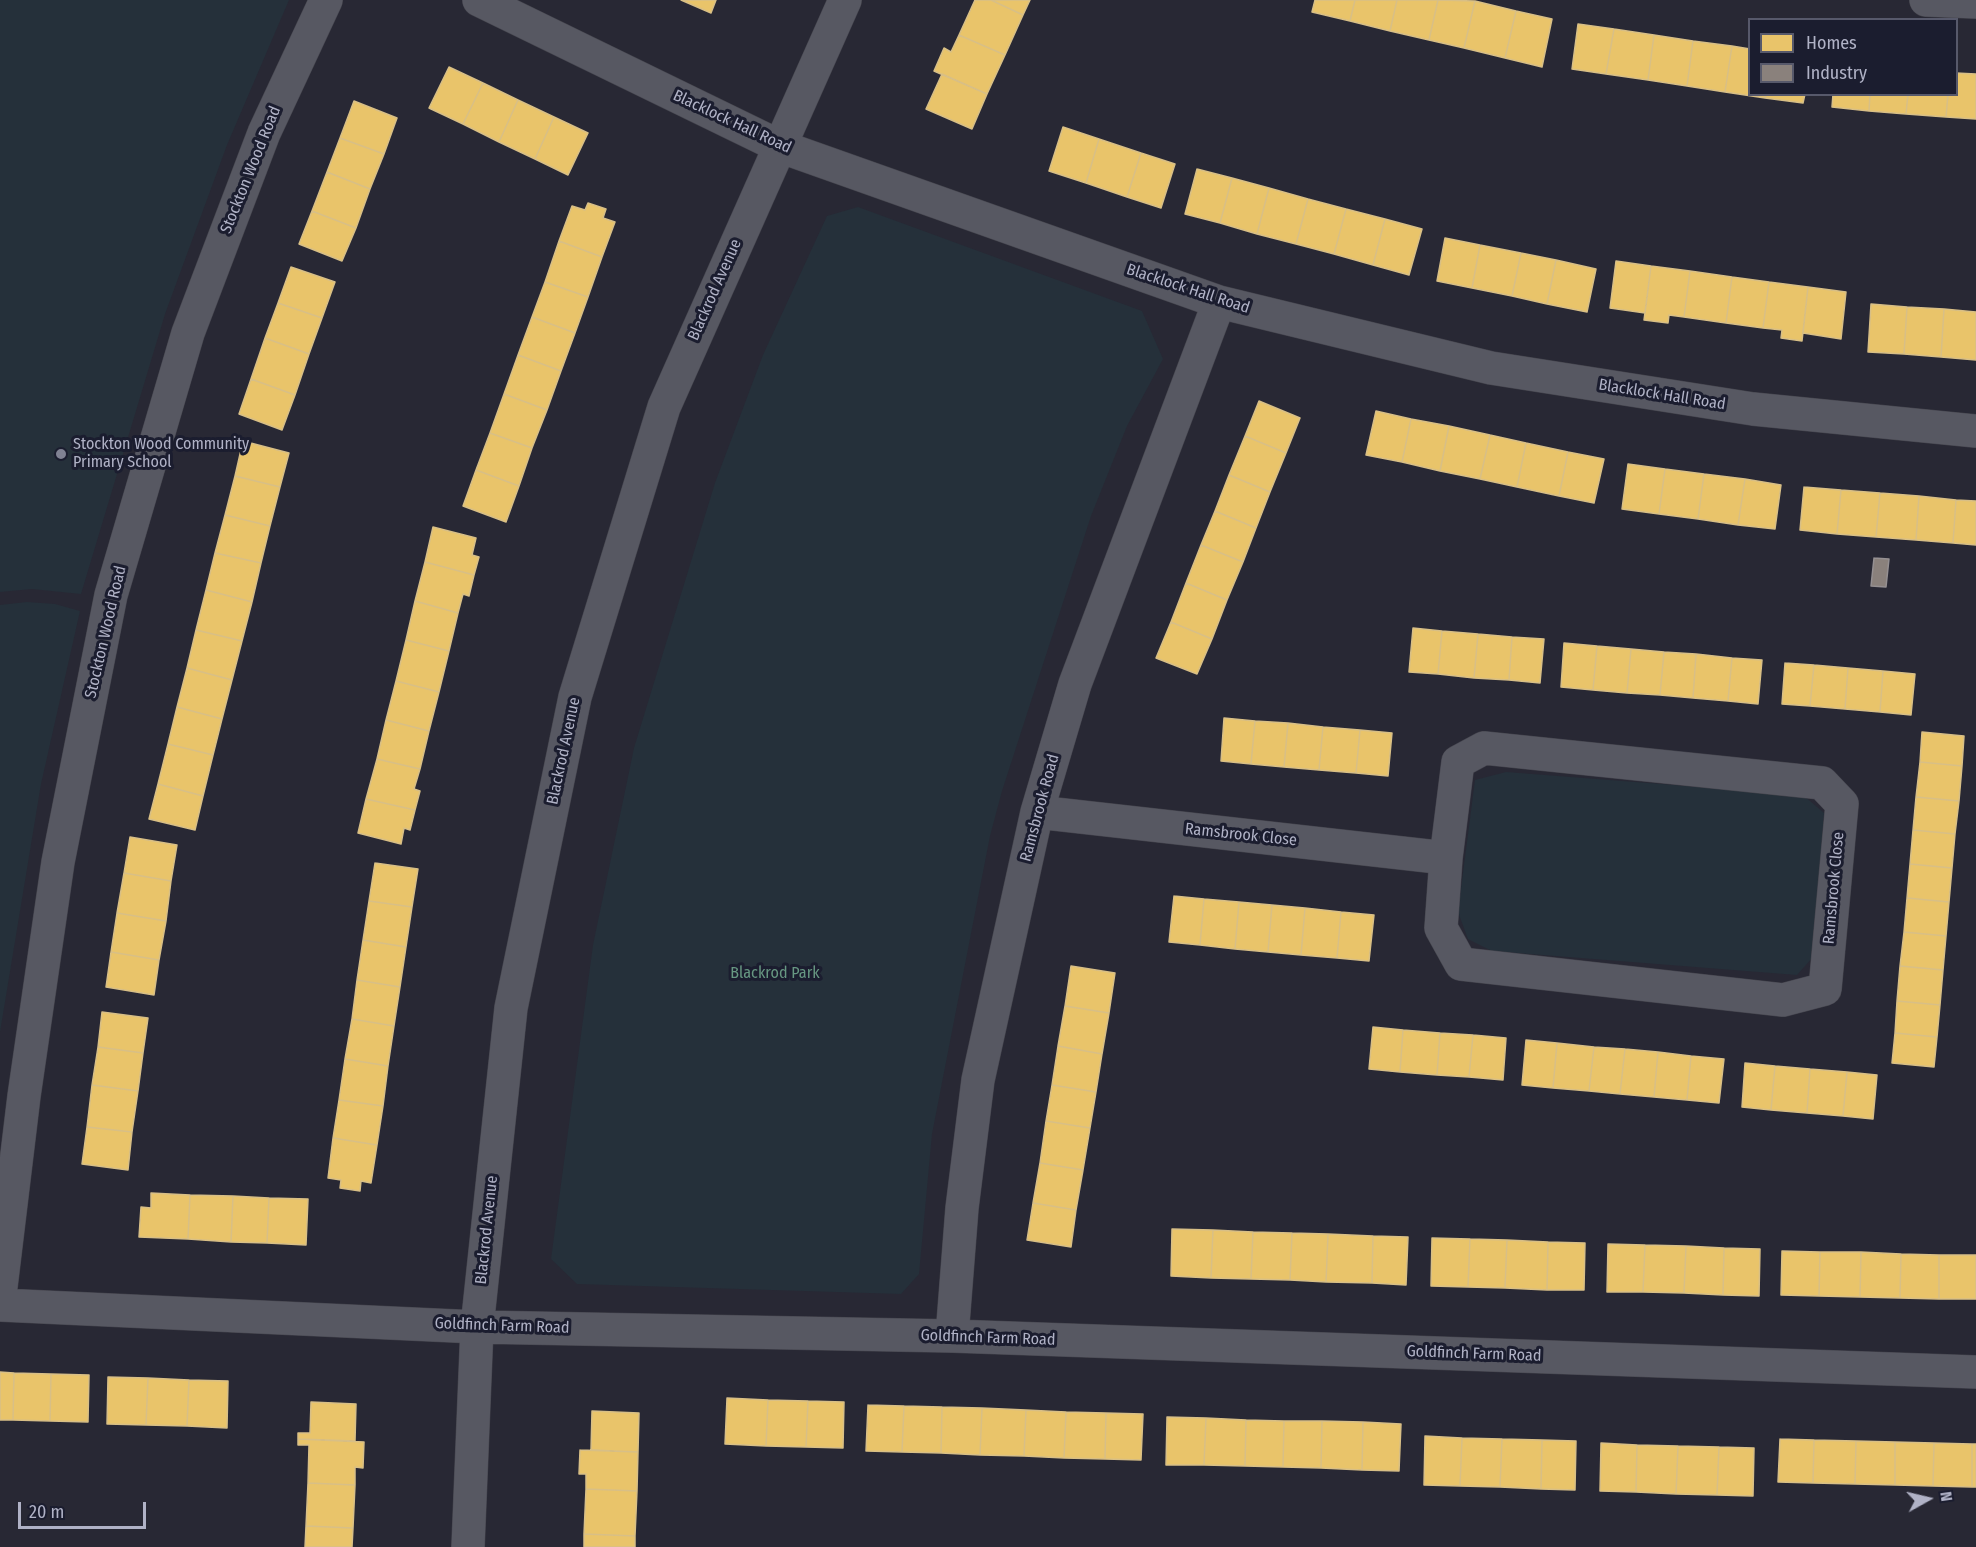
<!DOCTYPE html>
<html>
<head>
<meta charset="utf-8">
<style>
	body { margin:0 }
	#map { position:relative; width:1976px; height:1547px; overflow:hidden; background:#282834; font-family:"Fira Sans Condensed",sans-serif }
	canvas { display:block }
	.legend { position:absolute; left:1748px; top:18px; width:210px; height:78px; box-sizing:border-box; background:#1b1d2f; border:2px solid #57596b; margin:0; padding:8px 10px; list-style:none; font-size:18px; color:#b0b2c6 }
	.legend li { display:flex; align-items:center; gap:12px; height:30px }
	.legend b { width:30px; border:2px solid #57596b }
	.north { position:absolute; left:1898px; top:1469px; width:60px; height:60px; -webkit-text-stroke:4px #1b1d2f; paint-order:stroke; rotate:82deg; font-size:16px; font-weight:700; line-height:24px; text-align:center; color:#b0b2c6 }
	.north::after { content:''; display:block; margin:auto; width:21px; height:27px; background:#b0b2c6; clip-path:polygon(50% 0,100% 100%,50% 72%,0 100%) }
	.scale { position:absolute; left:18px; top:1502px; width:128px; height:27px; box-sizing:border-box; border:3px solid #b0b2c6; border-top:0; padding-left:8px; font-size:18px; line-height:21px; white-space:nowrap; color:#b0b2c6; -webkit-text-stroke:4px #1b1d2f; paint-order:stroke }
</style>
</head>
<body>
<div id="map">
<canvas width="1976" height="1547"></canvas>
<ul class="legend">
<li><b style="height:16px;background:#e9c46a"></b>Homes</li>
<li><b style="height:16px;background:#8a817c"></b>Industry</li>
</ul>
<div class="north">N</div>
<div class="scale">20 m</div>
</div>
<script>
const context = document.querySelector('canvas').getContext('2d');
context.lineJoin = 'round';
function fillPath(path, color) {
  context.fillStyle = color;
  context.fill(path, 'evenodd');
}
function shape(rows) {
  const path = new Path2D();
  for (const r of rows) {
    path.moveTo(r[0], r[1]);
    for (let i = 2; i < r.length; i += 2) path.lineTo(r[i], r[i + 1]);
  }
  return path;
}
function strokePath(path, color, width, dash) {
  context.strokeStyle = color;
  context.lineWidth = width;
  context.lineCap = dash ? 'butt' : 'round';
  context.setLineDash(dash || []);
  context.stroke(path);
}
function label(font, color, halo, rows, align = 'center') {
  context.font = font + ' "Fira Sans Condensed",sans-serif';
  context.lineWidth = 6;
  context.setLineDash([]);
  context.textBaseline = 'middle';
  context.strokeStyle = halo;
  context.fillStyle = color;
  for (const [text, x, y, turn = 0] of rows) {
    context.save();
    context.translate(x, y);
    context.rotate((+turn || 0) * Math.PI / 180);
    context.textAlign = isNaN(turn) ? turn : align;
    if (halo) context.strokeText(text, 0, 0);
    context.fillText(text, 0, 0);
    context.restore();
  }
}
const green = shape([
	[0,0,289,0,227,145,165,314,81,594,32,589,0,592],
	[858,207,1142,311,1163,359,1127,426,1091,516,1002,791,990,836,932,1134,919,1274,901,1294,577,1284,551,1259,593,945,634,748,715,483,763,355,827,216],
	[27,602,55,604,80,611,41,784,0,1032,0,605],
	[1506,772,1803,795,1824,813,1813,957,1797,975,1492,951,1468,939,1458,912,1475,780]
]);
const homes = shape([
	[681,0,716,0,711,13,681,0],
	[975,0,991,0,1023,15,1005,55,959,35,975,0],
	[991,0,1030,0,1023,15,991,0],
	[1315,0,1355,0,1350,21,1312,12,1315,0],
	[1355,0,1397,0,1390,31,1350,21,1355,0],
	[1397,0,1438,0,1429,40,1390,31,1397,0],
	[1438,0,1475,1,1464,48,1429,40,1438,0],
	[1475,1,1516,11,1505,58,1464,48,1475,1],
	[1516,11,1552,19,1542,67,1505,58,1516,11],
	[1578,24,1614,29,1606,74,1572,69,1578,24],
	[1614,29,1654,35,1648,80,1606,74,1614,29],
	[959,35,1005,55,987,94,934,71,944,48,951,52,959,35],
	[1654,35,1693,41,1687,86,1648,80,1654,35],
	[1693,41,1732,46,1725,92,1687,86,1693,41],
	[1732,46,1750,49,1750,94,1766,94,1765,98,1725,92,1732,46],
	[449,67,483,83,463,124,429,108,449,67],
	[1956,73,1976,74,1976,119,1946,117,1948,94,1956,94,1956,73],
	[942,74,987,94,972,129,926,109,942,74],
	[483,83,518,100,499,142,463,124,483,83],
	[1766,94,1805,94,1803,103,1765,98,1766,94],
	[1833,94,1870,94,1869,111,1832,107,1833,94],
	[1870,94,1908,94,1906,114,1869,111,1870,94],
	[1908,94,1948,94,1946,117,1906,114,1908,94],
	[518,100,554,117,535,159,499,142,518,100],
	[354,101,397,118,384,154,340,138,354,101],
	[554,117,588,133,568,175,535,159,554,117],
	[1063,127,1099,139,1086,183,1049,171,1063,127],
	[340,138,384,154,370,189,327,172,340,138],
	[1099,139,1141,153,1127,197,1086,183,1099,139],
	[1141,153,1175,164,1161,208,1127,197,1141,153],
	[1197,169,1232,178,1220,223,1185,214,1197,169],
	[327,172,370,189,356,228,312,211,327,172],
	[1232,178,1269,188,1257,234,1220,223,1232,178],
	[1269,188,1308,199,1296,244,1257,234,1269,188],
	[1308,199,1346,209,1334,254,1296,244,1308,199],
	[588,203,606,209,603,218,615,222,602,257,559,241,572,206,585,210,588,203],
	[1346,209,1385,219,1373,265,1334,254,1346,209],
	[312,211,356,228,342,261,299,244,312,211],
	[1385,219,1422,229,1409,275,1373,265,1385,219],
	[1445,238,1480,245,1472,288,1437,281,1445,238],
	[559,241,602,257,588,297,545,282,559,241],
	[1480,245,1521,253,1512,296,1472,288,1480,245],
	[1521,253,1556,260,1547,304,1512,296,1521,253],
	[1556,260,1596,269,1587,312,1547,304,1556,260],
	[1616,261,1651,266,1645,313,1610,308,1616,261],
	[1651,266,1690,271,1684,317,1669,315,1668,323,1644,320,1651,266],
	[291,267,335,282,322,318,278,303,291,267],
	[1690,271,1732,277,1726,323,1684,317,1690,271],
	[1732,277,1769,282,1763,328,1726,323,1732,277],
	[545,282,588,297,575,333,532,317,545,282],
	[1769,282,1808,287,1802,341,1781,338,1782,330,1763,328,1769,282],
	[1808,287,1846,292,1841,339,1803,333,1808,287],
	[278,303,322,318,309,354,265,338,278,303],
	[1871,304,1907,307,1904,354,1868,352,1871,304],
	[1907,307,1944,309,1941,357,1904,354,1907,307],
	[1944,309,1976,312,1976,360,1941,357,1944,309],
	[532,317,575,333,561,371,518,355,532,317],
	[265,338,309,354,295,395,251,379,265,338],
	[518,355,561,371,547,410,504,394,518,355],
	[251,379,295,395,282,430,239,414,251,379],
	[504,394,547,410,532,448,490,433,504,394],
	[1259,401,1300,418,1286,453,1245,436,1259,401],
	[1376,411,1411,419,1402,462,1366,455,1376,411],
	[1411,419,1449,426,1440,471,1402,462,1411,419],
	[1449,426,1490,435,1480,479,1440,471,1449,426],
	[490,433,532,448,519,486,476,470,490,433],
	[1490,435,1526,443,1517,487,1480,479,1490,435],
	[1245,436,1286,453,1270,492,1229,475,1245,436],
	[243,441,289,453,280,487,235,476,243,441],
	[1526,443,1568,452,1559,496,1517,487,1526,443],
	[1568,452,1604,459,1594,503,1559,496,1568,452],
	[1628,464,1665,469,1659,514,1622,509,1628,464],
	[1665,469,1704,474,1698,519,1659,514,1665,469],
	[476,470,519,486,506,522,463,506,476,470],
	[1704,474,1745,479,1738,525,1698,519,1704,474],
	[1229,475,1270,492,1256,528,1215,511,1229,475],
	[235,476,280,487,270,526,225,515,235,476],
	[1745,479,1781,485,1775,529,1738,525,1745,479],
	[1804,487,1841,490,1837,534,1800,530,1804,487],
	[1841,490,1880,493,1876,537,1837,534,1841,490],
	[1880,493,1919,496,1916,540,1876,537,1880,493],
	[1919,496,1956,500,1953,543,1916,540,1919,496],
	[1956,500,1976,501,1976,545,1953,543,1956,500],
	[1215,511,1256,528,1243,562,1201,545,1215,511],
	[225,515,270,526,261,563,215,553,225,515],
	[433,527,476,538,472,555,479,557,474,575,425,562,433,527],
	[1201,545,1243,562,1227,600,1186,583,1201,545],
	[215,553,261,563,252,602,206,590,215,553],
	[425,562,474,575,469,596,463,594,458,613,415,601,425,562],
	[1186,583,1227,600,1212,639,1171,622,1186,583],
	[206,590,252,602,242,641,196,630,206,590],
	[415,601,458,613,449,651,406,640,415,601],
	[1171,622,1212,639,1197,674,1156,658,1171,622],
	[1413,628,1442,631,1438,674,1409,672,1413,628],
	[196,630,242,641,232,680,187,668,196,630],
	[1442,631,1478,634,1474,678,1438,674,1442,631],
	[1478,634,1512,637,1509,680,1474,678,1478,634],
	[1512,637,1544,639,1540,683,1509,680,1512,637],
	[406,640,449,651,439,692,396,681,406,640],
	[1564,643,1597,646,1593,690,1561,687,1564,643],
	[1597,646,1631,649,1627,693,1593,690,1597,646],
	[1631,649,1664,652,1660,695,1627,693,1631,649],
	[1664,652,1696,654,1693,698,1660,695,1664,652],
	[1696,654,1732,658,1728,701,1693,698,1696,654],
	[1732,658,1762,660,1758,704,1728,701,1732,658],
	[1785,663,1814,665,1810,706,1782,704,1785,663],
	[1814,665,1848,668,1845,709,1810,706,1814,665],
	[187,668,232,680,222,719,177,707,187,668],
	[1848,668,1883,671,1880,712,1845,709,1848,668],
	[1883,671,1915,674,1911,715,1880,712,1883,671],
	[396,681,439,692,429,731,386,720,396,681],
	[177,707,222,719,213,755,168,744,177,707],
	[1224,718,1255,721,1251,764,1221,761,1224,718],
	[386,720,429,731,420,769,377,759,386,720],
	[1255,721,1288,723,1284,767,1251,764,1255,721],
	[1288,723,1323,727,1319,770,1284,767,1288,723],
	[1323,727,1360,730,1356,773,1319,770,1323,727],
	[1360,730,1392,733,1388,776,1356,773,1360,730],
	[1922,732,1964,736,1962,766,1920,762,1922,732],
	[168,744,213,755,203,796,158,784,168,744],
	[377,759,420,769,414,789,420,791,415,810,366,799,377,759],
	[1920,762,1962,766,1959,801,1916,797,1920,762],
	[158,784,203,796,195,830,149,819,158,784],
	[1916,797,1959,801,1955,834,1913,830,1916,797],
	[366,799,415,810,410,830,404,828,401,844,358,833,366,799],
	[1913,830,1955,834,1952,868,1910,864,1913,830],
	[130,837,177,845,171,881,124,873,130,837],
	[375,863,418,869,412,907,369,901,375,863],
	[1910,864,1952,868,1949,902,1907,898,1910,864],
	[124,873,171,881,166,921,117,913,124,873],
	[1174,896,1204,899,1200,945,1169,942,1174,896],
	[1907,898,1949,902,1946,936,1904,932,1907,898],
	[1204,899,1239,902,1235,949,1200,945,1204,899],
	[369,901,412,907,406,947,363,940,369,901],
	[1239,902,1272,905,1268,952,1235,949,1239,902],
	[1272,905,1305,908,1301,955,1268,952,1272,905],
	[1305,908,1341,912,1337,958,1301,955,1305,908],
	[1341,912,1374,915,1369,961,1337,958,1341,912],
	[117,913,166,921,159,960,111,952,117,913],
	[1904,932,1946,936,1943,970,1900,966,1904,932],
	[363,940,406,947,400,987,357,980,363,940],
	[111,952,159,960,154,995,106,987,111,952],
	[1071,966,1115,973,1109,1013,1065,1006,1071,966],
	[1900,966,1943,970,1940,1005,1897,1001,1900,966],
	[357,980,400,987,394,1026,352,1019,357,980],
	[1897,1001,1940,1005,1937,1037,1895,1033,1897,1001],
	[1065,1006,1109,1013,1102,1054,1058,1046,1065,1006],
	[102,1012,148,1018,143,1053,98,1047,102,1012],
	[352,1019,394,1026,388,1066,345,1059,352,1019],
	[1373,1027,1403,1030,1400,1072,1369,1069,1373,1027],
	[1403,1030,1440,1033,1437,1075,1400,1072,1403,1030],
	[1440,1033,1473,1035,1469,1077,1437,1075,1440,1033],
	[1895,1033,1937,1037,1934,1067,1892,1063,1895,1033],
	[1473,1035,1506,1038,1503,1080,1469,1077,1473,1035],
	[1526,1040,1557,1043,1553,1088,1522,1085,1526,1040],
	[1557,1043,1594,1047,1589,1091,1553,1088,1557,1043],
	[1058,1046,1102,1054,1096,1092,1052,1085,1058,1046],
	[98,1047,143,1053,138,1091,92,1085,98,1047],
	[1594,1047,1625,1049,1620,1094,1589,1091,1594,1047],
	[1625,1049,1658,1052,1654,1097,1620,1094,1625,1049],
	[1658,1052,1691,1056,1687,1100,1654,1097,1658,1052],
	[1691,1056,1724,1059,1719,1103,1687,1100,1691,1056],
	[345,1059,388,1066,383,1106,339,1100,345,1059],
	[1745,1063,1775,1066,1771,1110,1742,1107,1745,1063],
	[1775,1066,1810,1069,1807,1113,1771,1110,1775,1066],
	[1810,1069,1847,1072,1843,1116,1807,1113,1810,1069],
	[1847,1072,1877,1075,1873,1119,1843,1116,1847,1072],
	[92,1085,138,1091,132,1132,87,1127,92,1085],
	[1052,1085,1096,1092,1090,1128,1046,1121,1052,1085],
	[339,1100,383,1106,377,1145,333,1138,339,1100],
	[1046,1121,1090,1128,1083,1170,1040,1163,1046,1121],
	[87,1127,132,1132,128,1170,82,1164,87,1127],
	[333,1138,377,1145,371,1183,361,1181,360,1191,340,1188,341,1180,328,1178,333,1138],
	[1040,1163,1083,1170,1076,1210,1033,1203,1040,1163],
	[151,1193,190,1195,188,1239,139,1237,141,1207,151,1208,151,1193],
	[190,1195,233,1196,231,1242,188,1239,190,1195],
	[233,1196,269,1198,267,1243,231,1242,233,1196],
	[269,1198,308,1199,306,1245,267,1243,269,1198],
	[1033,1203,1076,1210,1071,1247,1027,1240,1033,1203],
	[1172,1229,1213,1230,1211,1278,1171,1276,1172,1229],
	[1213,1230,1253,1232,1251,1279,1211,1278,1213,1230],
	[1253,1232,1292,1233,1290,1280,1251,1279,1253,1232],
	[1292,1233,1328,1234,1326,1282,1290,1280,1292,1233],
	[1328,1234,1373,1236,1372,1283,1326,1282,1328,1234],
	[1373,1236,1408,1237,1406,1285,1372,1283,1373,1236],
	[1432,1238,1470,1239,1468,1287,1431,1286,1432,1238],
	[1470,1239,1507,1240,1505,1288,1468,1287,1470,1239],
	[1507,1240,1548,1242,1547,1290,1505,1288,1507,1240],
	[1548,1242,1585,1243,1584,1290,1547,1290,1548,1242],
	[1608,1244,1645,1245,1643,1292,1607,1292,1608,1244],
	[1645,1245,1686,1246,1684,1293,1643,1292,1645,1245],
	[1686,1246,1724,1248,1723,1295,1684,1293,1686,1246],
	[1724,1248,1760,1249,1759,1296,1723,1295,1724,1248],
	[1782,1251,1820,1252,1819,1296,1781,1295,1782,1251],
	[1820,1252,1861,1252,1860,1297,1819,1296,1820,1252],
	[1861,1252,1901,1254,1900,1298,1860,1297,1861,1252],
	[1901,1254,1939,1255,1939,1299,1900,1298,1901,1254],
	[1939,1255,1976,1255,1976,1299,1939,1299,1939,1255],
	[0,1372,14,1373,13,1420,0,1420,0,1372],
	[14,1373,51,1374,50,1421,13,1420,14,1373],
	[51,1374,89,1375,88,1422,50,1421,51,1374],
	[108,1377,148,1378,146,1425,107,1424,108,1377],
	[148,1378,189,1380,187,1426,146,1425,148,1378],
	[189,1380,228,1381,227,1428,187,1426,189,1380],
	[727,1398,768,1400,766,1446,725,1444,727,1398],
	[768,1400,808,1401,806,1447,766,1446,768,1400],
	[808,1401,844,1402,843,1448,806,1447,808,1401],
	[311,1402,356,1404,355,1441,298,1439,298,1433,310,1433,311,1402],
	[868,1405,904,1406,902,1452,866,1451,868,1405],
	[904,1406,942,1407,941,1453,902,1452,904,1406],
	[942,1407,982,1408,980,1455,941,1453,942,1407],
	[982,1408,1026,1410,1024,1456,980,1455,982,1408],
	[1026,1410,1066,1412,1064,1458,1024,1456,1026,1410],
	[592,1411,639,1413,638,1452,591,1450,592,1411],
	[1066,1412,1106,1413,1105,1459,1064,1458,1066,1412],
	[1106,1413,1143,1414,1141,1460,1105,1459,1106,1413],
	[1167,1417,1206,1418,1204,1465,1166,1465,1167,1417],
	[1206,1418,1246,1420,1245,1466,1204,1465,1206,1418],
	[1246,1420,1284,1421,1283,1467,1245,1466,1246,1420],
	[1284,1421,1322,1421,1321,1468,1283,1467,1284,1421],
	[1322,1421,1363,1422,1362,1470,1321,1468,1322,1421],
	[1363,1422,1401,1424,1399,1471,1362,1470,1363,1422],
	[1425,1436,1462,1438,1460,1486,1424,1485,1425,1436],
	[1462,1438,1502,1439,1500,1487,1460,1486,1462,1438],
	[298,1439,364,1442,363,1468,355,1467,355,1485,308,1483,309,1445,298,1445,298,1439],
	[1502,1439,1542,1440,1541,1489,1500,1487,1502,1439],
	[1780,1439,1814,1440,1813,1483,1778,1482,1780,1439],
	[1542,1440,1576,1441,1575,1490,1541,1489,1542,1440],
	[1814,1440,1856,1441,1855,1484,1813,1483,1814,1440],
	[1856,1441,1895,1442,1895,1485,1855,1484,1856,1441],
	[1895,1442,1934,1443,1933,1486,1895,1485,1895,1442],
	[1601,1443,1637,1445,1636,1492,1600,1491,1601,1443],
	[1934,1443,1972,1444,1972,1487,1933,1486,1934,1443],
	[1972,1444,1976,1444,1976,1487,1972,1487,1972,1444],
	[1637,1445,1678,1446,1676,1494,1636,1492,1637,1445],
	[1678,1446,1719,1447,1717,1495,1676,1494,1678,1446],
	[1719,1447,1754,1448,1753,1496,1717,1495,1719,1447],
	[580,1450,638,1452,637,1491,586,1489,586,1474,579,1474,580,1450],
	[308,1483,355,1485,353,1528,306,1526,308,1483],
	[586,1489,637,1491,635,1536,584,1534,586,1489],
	[306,1526,353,1528,352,1547,305,1547,306,1526],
	[584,1534,635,1536,635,1547,584,1547,584,1534]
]);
const industry = shape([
	[1874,558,1889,559,1886,587,1871,586,1874,558]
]);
const minor = shape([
	[479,0,779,146,1219,302,1491,368,1753,409,1976,431],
	[1926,0,1976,2],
	[1484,748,1822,783,1842,804,1825,989,1783,1000,1461,964,1441,928,1446,858,1458,762,1484,748],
	[1037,812,1446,858],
	[0,1295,24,1096,58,862,111,595,188,333,264,133,326,0],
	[0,1305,477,1327,952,1336,1976,1372],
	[952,1336,962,1208,978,1080,1037,812,1075,684,1219,302],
	[468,1547,477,1327,511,1008,575,697,664,407,845,0]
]);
const markers = [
	[61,454,6,"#808293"]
];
const streetNames = [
	["Blacklock Hall Road",732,122,25],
	["Stockton Wood Road",251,170,-68],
	["Blacklock Hall Road",1188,289,18],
	["Blackrod Avenue",715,290,-66],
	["Blacklock Hall Road",1662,395,9],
	["Stockton Wood Road",106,632,-77],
	["Blackrod Avenue",564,751,-78],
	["Ramsbrook Road",1040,808,-75],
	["Ramsbrook Close",1241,835,6],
	["Ramsbrook Close",1834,888,-85],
	["Blackrod Avenue",487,1230,-84],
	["Goldfinch Farm Road",502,1326,2],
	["Goldfinch Farm Road",988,1338,2],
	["Goldfinch Farm Road",1474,1354,2]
];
const poiNames = [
	["Stockton Wood Community",73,445],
	["Primary School",73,463]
];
const parkNames = [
	["Blackrod Park",775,974]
];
fillPath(green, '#25303a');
fillPath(homes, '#e9c46a');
strokePath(homes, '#d8bf86', 1.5);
fillPath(industry, '#8a817c');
strokePath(industry, '#959092', 1.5);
strokePath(minor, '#44444d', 34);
strokePath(minor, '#575862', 33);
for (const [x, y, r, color] of markers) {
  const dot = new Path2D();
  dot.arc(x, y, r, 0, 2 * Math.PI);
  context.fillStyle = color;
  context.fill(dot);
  strokePath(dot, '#1b1d2f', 2);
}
label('16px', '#b0b2c6', '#1b1d2f', streetNames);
label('16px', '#b0b2c6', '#1b1d2f', poiNames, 'left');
label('16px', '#679782', '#1b1d2f', parkNames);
</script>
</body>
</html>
